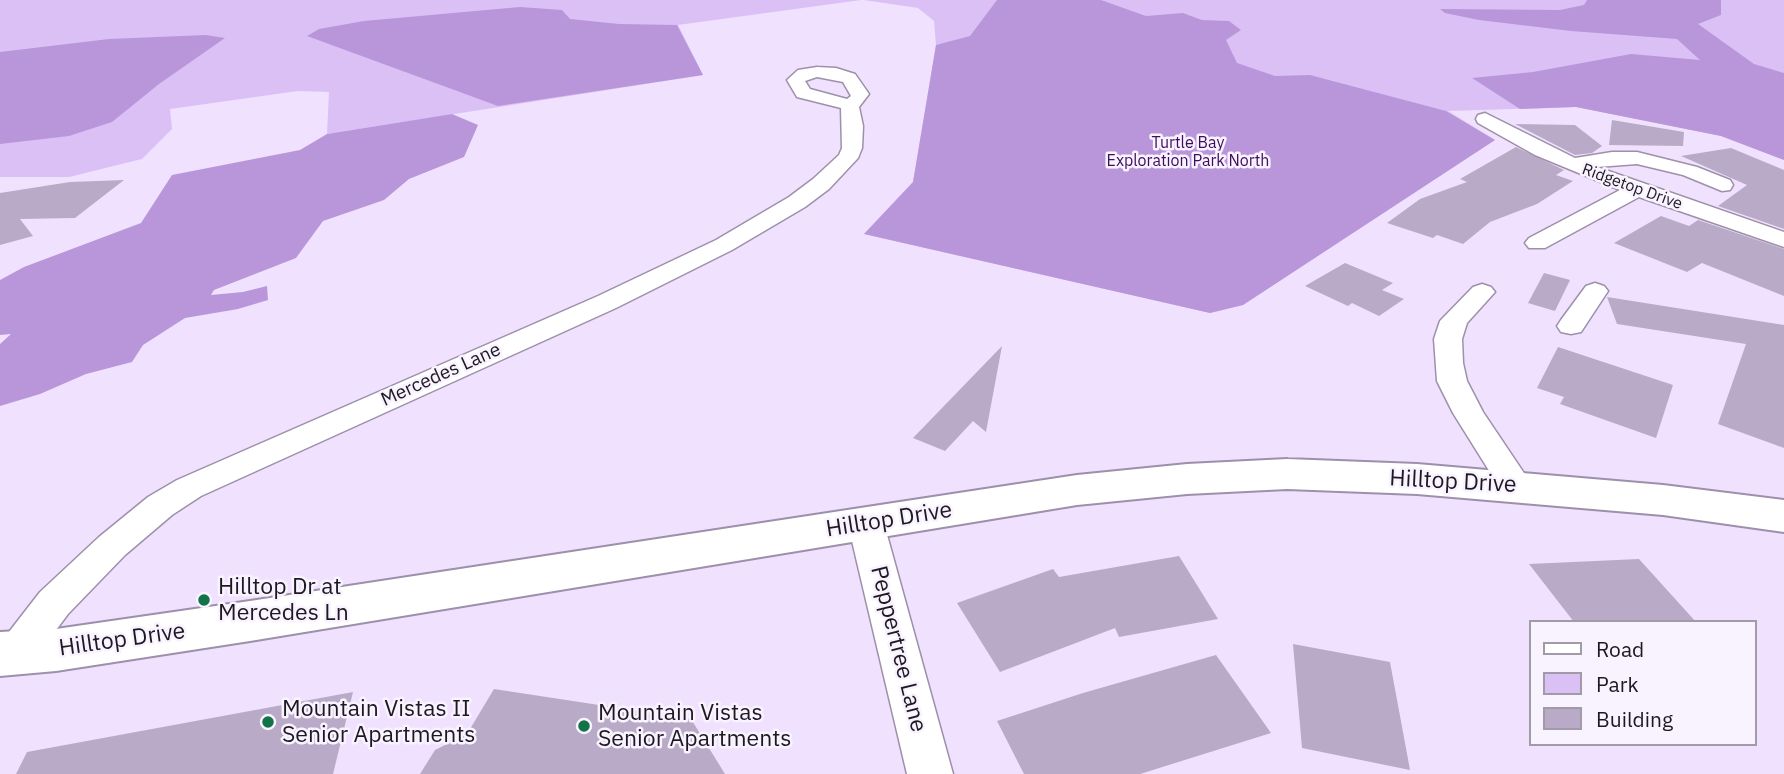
<!DOCTYPE html>
<html>
<head>
<meta charset="utf-8">
<style>
	body { margin:0 }
	#map { position:relative; width:1784px; height:774px; overflow:hidden; background:#f0e1fe; font-family:"IBM Plex Sans",sans-serif }
	canvas { display:block }
	.legend { position:absolute; left:1529px; top:620px; width:228px; height:126px; box-sizing:border-box; background:#f8f3fe; border:2px solid #a09ba6; margin:0; padding:9px 12px; list-style:none; font-size:21px; color:#1d1822 }
	.legend li { display:flex; align-items:center; gap:14px; height:35px }
	.legend b { width:35px; border:2px solid #a09ba6 }
</style>
</head>
<body>
<div id="map">
<canvas width="1784" height="774"></canvas>
<ul class="legend">
<li><b style="height:9px;background:#fff"></b>Road</li>
<li><b style="height:19px;background:#dbc0f5"></b>Park</li>
<li><b style="height:19px;background:#b9abc7"></b>Building</li>
</ul>
</div>
<script>
const context = document.querySelector('canvas').getContext('2d');
context.lineJoin = 'round';
function fillPath(path, color) {
  context.fillStyle = color;
  context.fill(path, 'evenodd');
}
function shape(rows) {
  const path = new Path2D();
  for (const r of rows) {
    path.moveTo(r[0], r[1]);
    for (let i = 2; i < r.length; i += 2) path.lineTo(r[i], r[i + 1]);
  }
  return path;
}
function strokePath(path, color, width, dash) {
  context.strokeStyle = color;
  context.lineWidth = width;
  context.lineCap = dash ? 'butt' : 'round';
  context.setLineDash(dash || []);
  context.stroke(path);
}
function label(font, color, halo, rows, align = 'center') {
  context.font = font + ' "IBM Plex Sans",sans-serif';
  context.lineWidth = 5;
  context.setLineDash([]);
  context.textBaseline = 'middle';
  context.strokeStyle = halo;
  context.fillStyle = color;
  for (const [text, x, y, turn = 0] of rows) {
    context.save();
    context.translate(x, y);
    context.rotate((+turn || 0) * Math.PI / 180);
    context.textAlign = isNaN(turn) ? turn : align;
    if (halo) context.strokeText(text, 0, 0);
    context.fillText(text, 0, 0);
    context.restore();
  }
}
const green = shape([
	[0,0,861,0,678,25,703,75,327,134,329,92,298,91,170,109,172,129,142,159,69,177,0,177],
	[864,0,1784,0,1784,160,1721,136,1576,107,1448,111,1495,140,1243,305,1210,313,864,234,913,182,936,45,934,21,918,8]
]);
const forest = shape([
	[997,0,1101,0,1146,16,1183,13,1202,20,1229,21,1241,30,1226,40,1237,63,1275,76,1310,75,1446,111,1495,140,1243,305,1210,313,864,234,913,182,936,45,970,36],
	[1587,0,1721,0,1721,15,1698,24,1754,64,1784,73,1784,160,1721,136,1576,107,1520,109,1472,78,1533,72,1631,54,1700,60,1677,39,1571,31,1479,20,1445,13,1440,9,1560,10,1584,5],
	[520,7,562,10,570,19,619,24,677,25,703,75,498,106,307,36,319,29,364,21],
	[206,35,225,38,159,84,112,122,69,136,0,144,0,52,109,39],
	[452,114,478,125,464,157,409,179,384,200,323,221,296,258,214,290,211,295,243,292,267,286,268,300,238,309,185,318,143,345,132,362,86,374,40,394,0,406,0,344,11,334,0,335,0,280,24,267,141,223,172,175,300,150,327,134]
]);
const building = shape([
	[1612,120,1684,132,1683,146,1609,145],
	[1515,124,1575,125,1602,146,1592,153,1575,155],
	[1516,147,1564,170,1556,175,1573,181,1537,204,1490,222,1463,244,1437,235,1433,238,1387,223,1420,199,1467,182,1460,179],
	[1731,148,1784,170,1784,229,1718,206,1747,185,1681,156],
	[124,180,75,218,20,219,33,236,0,245,0,193,70,182],
	[1661,216,1689,226,1698,220,1784,249,1784,296,1702,263,1687,272,1614,243],
	[1345,263,1393,283,1382,290,1404,299,1379,316,1352,303,1348,306,1305,286],
	[1544,273,1570,280,1555,311,1528,303],
	[1607,297,1784,325,1784,448,1718,424,1746,344,1617,324],
	[1002,346,986,432,973,421,945,451,913,438],
	[1558,347,1673,385,1656,438,1560,404,1564,397,1537,388],
	[1179,556,1218,619,1119,637,1115,628,1000,672,957,603,1053,569,1059,577],
	[1639,559,1696,622,1574,622,1529,564],
	[1293,644,1390,662,1410,770,1302,748],
	[1216,655,1271,733,1140,774,1024,774,997,721,1083,693],
	[494,689,691,719,725,774,420,774,435,750,467,734],
	[353,692,333,774,16,774,27,752]
]);
const minor = shape([
	[817,67,836,68,855,74,869,94,859,107,863,126,862,148,858,158,829,189,805,207,732,250,616,308,201,496,172,515,125,555,68,614,30,665,16,670,2,665,2,641,40,592,99,537,148,497,177,480,598,296,716,240,789,197,813,179,839,155,842,148,841,108,797,97,787,80,798,70,817,67],
	[817,77,843,82,851,96,847,99,810,89,805,81,817,77],
	[1485,113,1575,158,1612,152,1637,152,1697,167,1730,180,1733,185,1730,190,1722,191,1683,175,1637,164,1597,167,1784,232,1784,247,1639,197,1545,248,1529,248,1525,243,1529,238,1620,190,1535,155,1478,123,1476,119,1478,115,1485,113],
	[1595,283,1604,286,1608,291,1581,332,1571,334,1561,332,1557,326,1561,320,1586,286,1595,283],
	[1482,284,1491,287,1495,292,1467,323,1462,339,1463,363,1467,381,1483,412,1532,485,1527,493,1515,497,1503,493,1453,413,1437,381,1434,339,1440,321,1473,287,1482,284],
	[866,511,878,515,884,524,953,774,907,774,848,524,854,515,866,511]
]);
const major = shape([
	[1287,459,1417,464,1663,485,1784,500,1784,532,1663,515,1417,494,1287,489,1187,494,1077,505,250,641,56,671,0,676,0,632,56,629,250,601,1077,475,1187,464,1287,459]
]);
const markers = [
	[204,600,7,"#127248"],
	[268,722,7,"#127248"],
	[584,726,7,"#127248"]
];
const farParknames = [
	["Turtle Bay",1188,143],
	["Exploration Park North",1188,161]
];
const farStreetnames = [
	["Ridgetop Drive",1632,187,20]
];
const streetNames = [
	["Mercedes Lane",441,375,-24]
];
const nearStreetnames = [
	["Hilltop Drive",1453,482,3],
	["Hilltop Drive",889,520,-9],
	["Hilltop Drive",122,640,-8],
	["Peppertree Lane",898,649,76]
];
const nearPoinames = [
	["Hilltop Dr at",218,587],
	["Mercedes Ln",218,613],
	["Mountain Vistas II",282,709],
	["Senior Apartments",282,735],
	["Mountain Vistas",598,713],
	["Senior Apartments",598,739]
];
fillPath(green, '#dbc0f5');
fillPath(forest, '#b996d9');
fillPath(building, '#b9abc7');
strokePath(minor, '#9d90aa', 3);
strokePath(major, '#9d90aa', 4);
fillPath(minor, '#fff');
fillPath(major, '#fff');
for (const [x, y, r, color] of markers) {
  const dot = new Path2D();
  dot.arc(x, y, r, 0, 2 * Math.PI);
  context.fillStyle = color;
  context.fill(dot);
  strokePath(dot, '#f8f3fe', 2.5);
}
label('16px', '#3f0e5d', '#f8f3fe', farParknames);
label('16px', '#1d1822', '#f8f3fe', farStreetnames);
label('19px', '#1d1822', '#f8f3fe', streetNames);
label('23px', '#1d1822', '#f8f3fe', nearStreetnames);
label('23px', '#1d1822', '#f8f3fe', nearPoinames, 'left');
</script>
</body>
</html>
